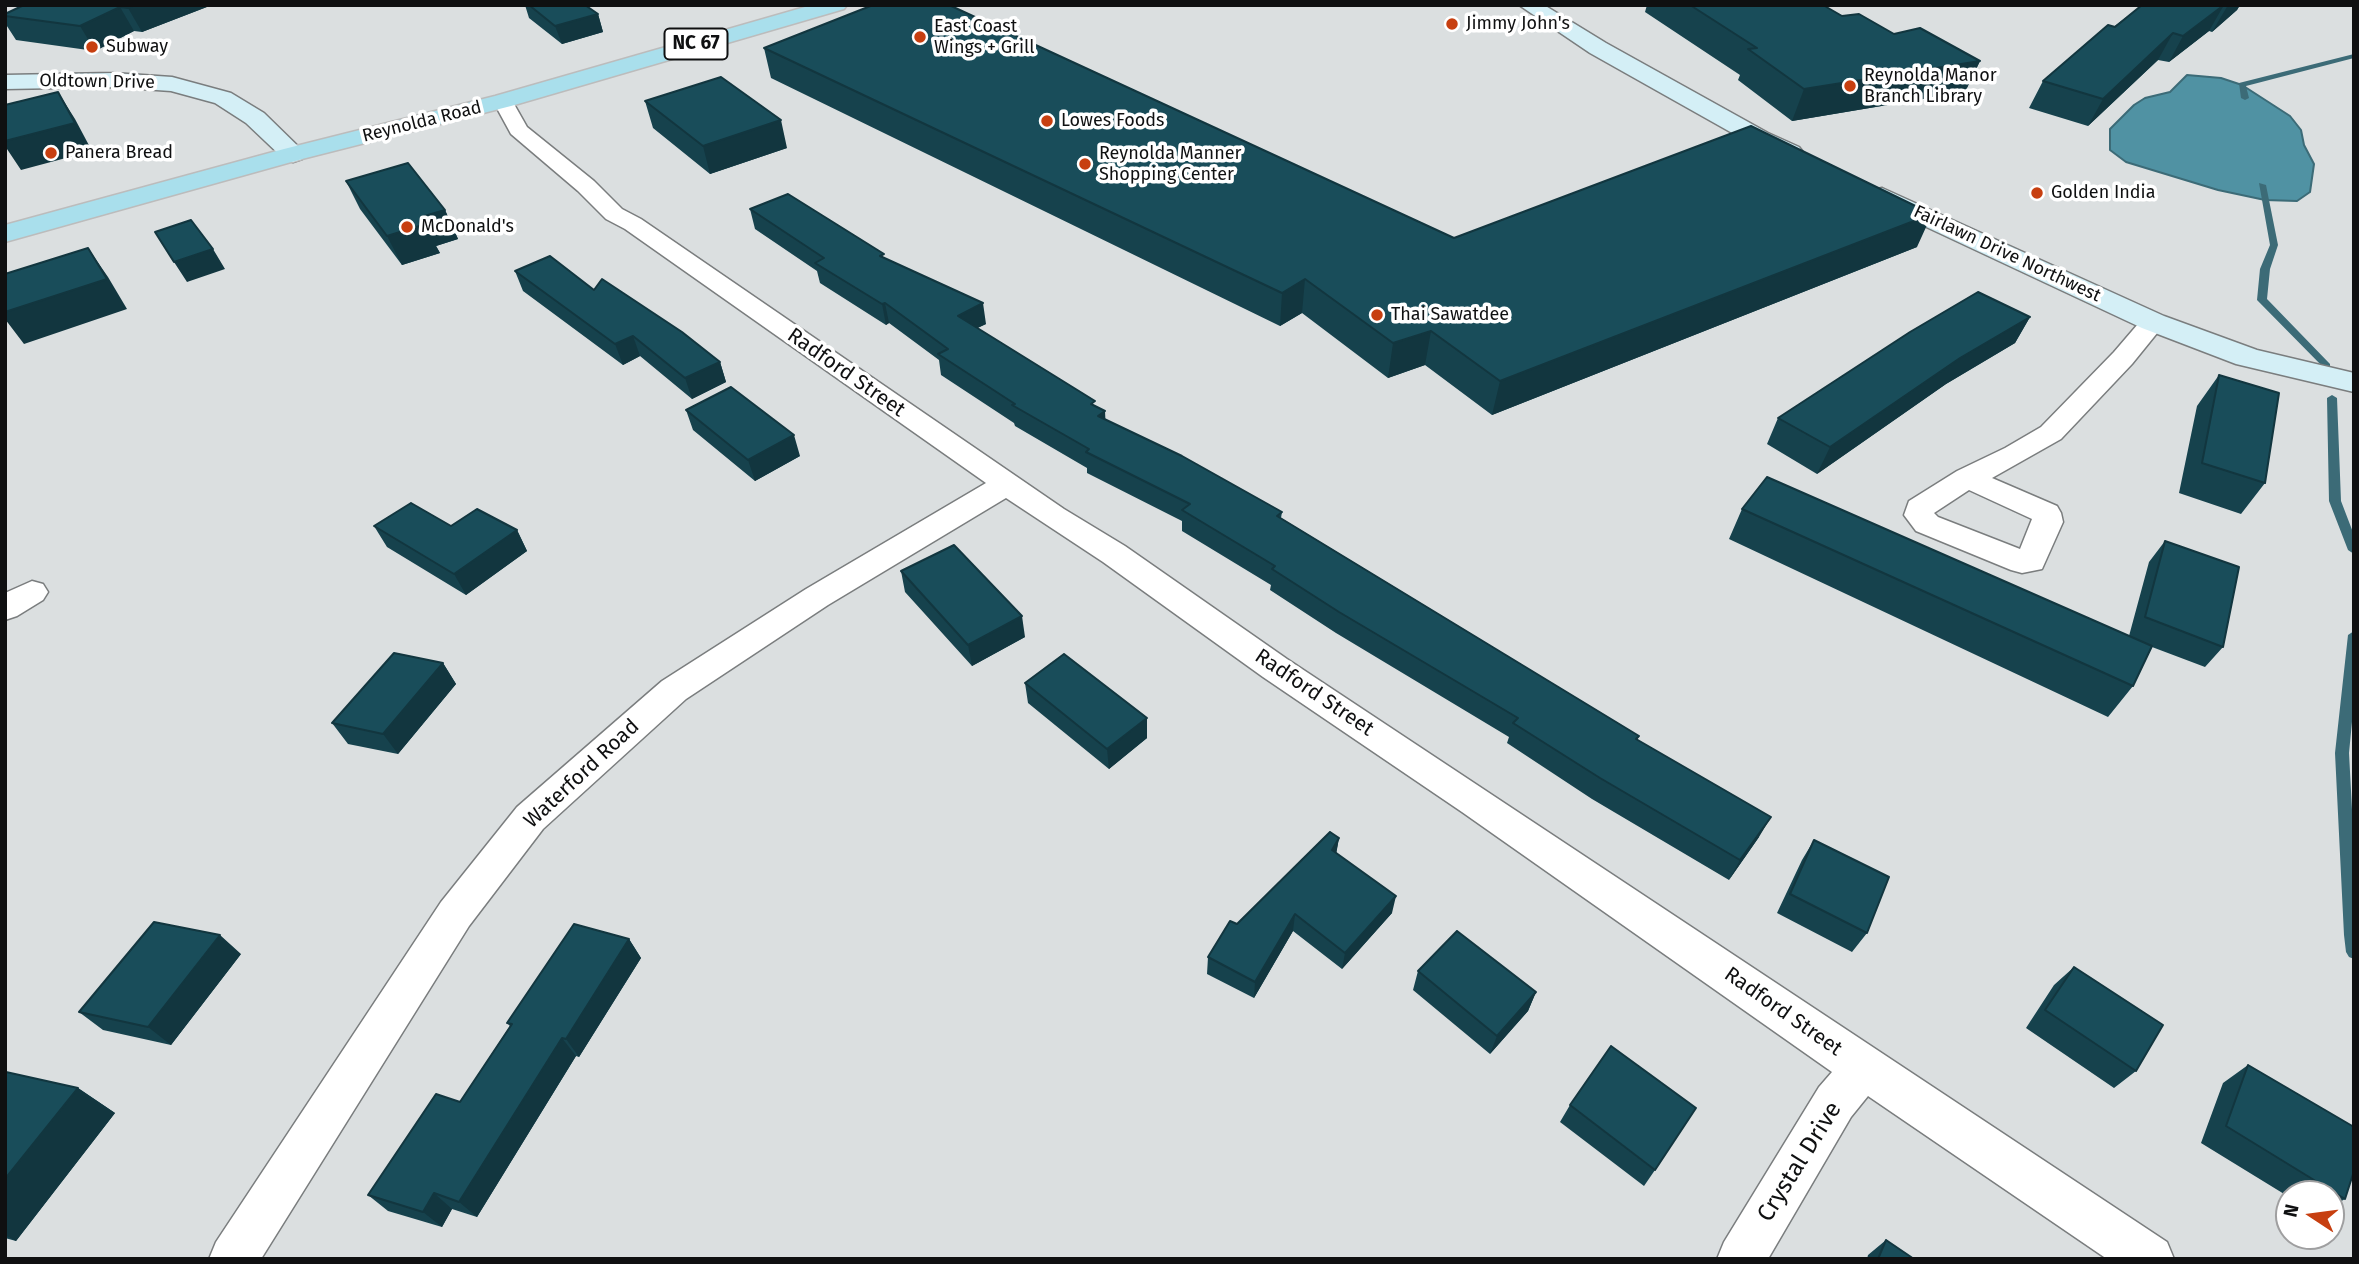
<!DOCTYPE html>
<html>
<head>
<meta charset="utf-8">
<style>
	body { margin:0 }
	#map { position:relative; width:2359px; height:1264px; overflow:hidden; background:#dbdfe0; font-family:"Fira Sans",sans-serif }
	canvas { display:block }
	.frame { position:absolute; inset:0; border:7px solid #0f1011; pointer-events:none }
	.north { position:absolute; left:2275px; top:1180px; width:70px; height:70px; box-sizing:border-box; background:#fff; border:2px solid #9f9fa0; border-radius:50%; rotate:283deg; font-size:19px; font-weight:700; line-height:28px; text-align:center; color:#0f1011 }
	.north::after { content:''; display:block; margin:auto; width:24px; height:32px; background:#c73f10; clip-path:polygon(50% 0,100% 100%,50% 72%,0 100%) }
</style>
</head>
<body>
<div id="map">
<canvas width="2359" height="1264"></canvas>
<div class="frame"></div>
<div class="north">N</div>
</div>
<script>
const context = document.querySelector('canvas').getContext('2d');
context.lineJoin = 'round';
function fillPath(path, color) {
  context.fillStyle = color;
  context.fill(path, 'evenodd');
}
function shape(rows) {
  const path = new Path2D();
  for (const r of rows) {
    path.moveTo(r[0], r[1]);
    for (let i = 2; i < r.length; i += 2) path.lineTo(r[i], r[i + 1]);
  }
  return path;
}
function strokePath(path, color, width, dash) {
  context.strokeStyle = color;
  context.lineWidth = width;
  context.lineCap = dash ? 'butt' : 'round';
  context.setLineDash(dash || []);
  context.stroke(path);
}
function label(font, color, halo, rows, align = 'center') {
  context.font = font + ' "Fira Sans",sans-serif';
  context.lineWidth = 7;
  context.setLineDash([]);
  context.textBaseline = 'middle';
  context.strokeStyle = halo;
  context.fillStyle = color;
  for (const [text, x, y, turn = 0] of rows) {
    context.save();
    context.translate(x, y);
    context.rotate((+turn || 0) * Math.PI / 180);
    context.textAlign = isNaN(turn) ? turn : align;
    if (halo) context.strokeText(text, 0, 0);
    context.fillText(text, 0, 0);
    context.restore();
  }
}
const water = shape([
	[2187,75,2221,78,2242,85,2290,116,2301,130,2304,145,2314,164,2310,192,2297,201,2265,200,2218,190,2126,162,2110,150,2110,129,2134,105,2145,98,2170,92,2187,75]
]);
const stream = shape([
	[2354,54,2354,58,2246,86,2249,98,2245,100,2241,98,2239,83,2354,54],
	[2259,183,2266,185,2278,245,2270,269,2267,299,2330,364,2330,368,2324,368,2257,300,2260,269,2270,245,2259,183],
	[2332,395,2337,398,2341,501,2354,535,2354,554,2348,550,2329,501,2327,398,2332,395],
	[2354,631,2354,701,2349,753,2354,847,2354,959,2349,957,2346,952,2344,935,2335,753,2348,635,2354,631]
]);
const street = shape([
	[503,95,510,97,527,127,594,181,622,209,641,219,1064,509,1125,546,1287,659,2167,1242,2174,1259,2107,1259,1868,1096,1851,1117,1768,1259,1717,1259,1724,1242,1819,1087,1832,1072,1462,812,1263,677,1103,562,1006,498,828,605,686,699,543,829,469,926,261,1259,209,1259,216,1242,441,902,517,807,662,681,806,589,986,483,625,229,606,219,578,191,511,134,493,101,496,97,503,95],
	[2153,314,2162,317,2166,322,2162,327,2132,364,2061,439,1992,478,2057,506,2061,513,2063,522,2042,569,2022,573,2011,570,1916,531,1904,515,1909,501,1957,471,2005,448,2041,427,2114,352,2144,317,2153,314],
	[1969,490,2032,519,2020,549,1938,517,1934,513,1969,490],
	[32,581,43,584,48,592,43,600,17,616,5,620,5,593,32,581]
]);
const secondary = shape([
	[1519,5,1544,5,1606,43,1768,133,1799,147,1803,152,1799,157,1790,160,1750,143,1590,53,1519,5],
	[113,73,172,77,231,93,264,113,306,154,302,159,293,162,284,159,246,123,215,103,171,91,113,87,5,89,5,75,113,73],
	[1882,188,2164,316,2257,350,2354,373,2354,392,2236,364,2142,328,1873,202,1869,196,1873,190,1882,188]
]);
const primary = shape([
	[812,5,847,5,844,9,511,106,302,159,5,242,5,225,284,149,495,96,812,5]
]);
const wall = shape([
	[24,5,212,5,142,32,134,31,95,51,16,40,5,23,5,14],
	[525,5,585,5,598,14,603,32,562,44,529,18],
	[1647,5,1823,5,1842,16,1894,34,1980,61,1965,92,1792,121,1738,80,1740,75,1645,12],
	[2142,5,2240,5,2237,10,2212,32,2209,31,2169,62,2158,60,2088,126,2029,108,2043,81],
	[764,48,1454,238,1917,247,1492,415,1425,365,1388,378,1302,313,1280,326,771,78],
	[645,101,787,148,710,174,653,128],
	[346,181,445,210,458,239,436,246,440,253,402,265,360,209],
	[750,209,885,259,986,324,977,328,1095,406,1105,419,1282,512,1281,518,1639,736,1637,740,1759,837,1729,880,1592,799,1507,743,1509,737,1336,633,1270,590,1271,585,1182,531,1182,521,1087,473,1087,468,1015,426,1014,423,941,375,939,360,889,323,886,325,820,283,817,271,755,229],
	[515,271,594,290,720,362,726,382,692,399,640,356,623,365,523,291],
	[2030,317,2015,343,1946,384,1817,474,1767,444,1778,418],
	[2219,375,2265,483,2241,514,2179,493,2197,406],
	[686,410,800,456,755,481,693,430],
	[1742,509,2129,636,2149,562,2165,541,2223,647,2205,667,2152,647,2133,686,2108,717,1729,539],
	[374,526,451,526,517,530,527,551,466,595,387,547],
	[901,571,1025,637,972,666,905,592],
	[443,663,456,684,398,754,348,744,332,723],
	[1025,683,1147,718,1147,738,1109,769,1028,703],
	[1339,838,1336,853,1392,913,1342,969,1293,931,1254,998,1207,974,1208,957,1237,924],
	[1814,840,1867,933,1852,952,1777,913,1802,860],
	[629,939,641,958,579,1057,576,1056,477,1217,452,1209,442,1227,388,1211,368,1195,460,1102,510,1026,507,1023],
	[241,954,171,1045,103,1030,79,1012],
	[2074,967,2136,1071,2114,1088,2026,1028,2054,985],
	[1418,971,1536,992,1528,1011,1490,1054,1413,990],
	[2248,1065,2345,1199,2331,1207,2331,1194,2289,1194,2289,1197,2201,1143,2223,1083],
	[5,1073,78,1088,115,1113,16,1241,5,1238],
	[1570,1105,1655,1170,1644,1186,1560,1122],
	[1886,1240,1914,1259,1867,1259,1868,1255]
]);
const shadedWall = shape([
	[134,5,212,5,142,32,128,8],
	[2224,5,2209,31,2169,62,2183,36],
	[2228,5,2240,5,2237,10,2212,32],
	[120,7,134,31,95,51,80,26],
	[598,14,603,32,562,44,555,26],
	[2173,33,2158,60,2088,126,2103,99],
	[1980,61,1965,92,1792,121,1804,89],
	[58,92,75,119,92,151,21,170,5,146,5,141],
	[781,120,787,148,710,174,703,146],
	[445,210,458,239,436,246,440,253,402,265,387,236,421,217],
	[1932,214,1917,247,1492,415,1500,381],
	[88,248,108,277,127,309,24,344,5,319,5,312],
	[213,249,225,269,187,282,174,262],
	[1305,279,1302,313,1280,326,1282,293],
	[885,303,889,323,886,325,882,304],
	[983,303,986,324,961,336,958,316],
	[2030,317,2015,343,1946,384,1817,474,1830,447,1960,358],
	[1431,331,1425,365,1388,378,1393,343],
	[633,336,640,356,623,365,615,344],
	[720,362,726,382,692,399,685,378],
	[1105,411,1106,432,1098,416],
	[794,435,800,456,755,481,748,460],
	[517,530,527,551,466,595,454,574],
	[1022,616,1025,637,972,666,968,645],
	[443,663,456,684,398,754,383,734],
	[1147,718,1147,738,1109,769,1107,749],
	[1771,817,1759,837,1729,880,1740,860],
	[1339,838,1336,855,1332,850],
	[1396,896,1392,913,1342,969,1345,953],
	[1295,914,1293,931,1254,998,1255,982],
	[220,935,241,954,171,1045,148,1027],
	[629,939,641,958,579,1057,566,1039],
	[1536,992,1528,1011,1490,1054,1497,1036],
	[562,1038,576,1056,477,1217,459,1202],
	[78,1088,115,1113,16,1241,5,1235,5,1179],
	[434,1193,452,1209,442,1227,423,1212]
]);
const building = shape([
	[24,5,134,5,128,8,120,7,80,26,5,16,5,14,24,5],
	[529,5,585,5,598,14,555,26,529,5],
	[873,5,949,5,1454,238,1751,126,1932,214,1500,381,1431,331,1393,343,1305,279,1282,293,764,48,873,5],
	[1690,5,1823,5,1842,16,1859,14,1894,34,1920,28,1980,61,1804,89,1748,49,1757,48,1690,5],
	[2142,5,2228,5,2224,5,2183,36,2173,33,2103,99,2043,81,2108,25,2115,27,2142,5],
	[721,77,781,120,703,146,645,101,721,77],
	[58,92,75,123,5,141,5,105,58,92],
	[408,163,445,210,421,217,426,224,387,236,346,181,408,163],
	[788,194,884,254,880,256,983,303,958,316,1095,401,1091,404,1105,411,1098,416,1182,456,1282,512,1277,516,1639,736,1636,739,1771,817,1740,860,1600,778,1513,723,1518,718,1339,612,1272,569,1275,566,1182,510,1190,504,1086,452,1089,449,1012,405,1015,404,938,354,948,349,885,303,882,304,815,263,824,258,750,209,788,194],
	[191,220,213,249,174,262,155,232,191,220],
	[88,248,107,279,5,312,5,274,88,248],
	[550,256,594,290,602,279,682,332,720,362,685,378,633,336,615,344,515,271,550,256],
	[1978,292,2030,317,1960,358,1830,447,1778,418,1910,332,1978,292],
	[2219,375,2279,393,2265,483,2202,463,2219,375],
	[731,387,794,435,748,460,686,410,731,387],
	[1767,477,2152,646,2133,686,1742,509,1767,477],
	[411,503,451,526,477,509,517,530,454,574,374,526,411,503],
	[2165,541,2239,567,2223,647,2145,617,2165,541],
	[954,545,1022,616,968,645,901,571,954,545],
	[394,653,443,663,383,734,332,723,394,653],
	[1064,654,1147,718,1107,749,1025,683,1064,654],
	[1330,832,1339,838,1332,850,1396,896,1345,953,1295,914,1255,982,1208,957,1230,921,1237,924,1330,832],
	[1814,840,1889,877,1867,933,1790,894,1814,840],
	[154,922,220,935,148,1027,79,1012,154,922],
	[574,924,629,939,566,1039,562,1038,459,1202,434,1193,423,1212,368,1195,436,1094,460,1102,512,1024,507,1023,574,924],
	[1457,931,1536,992,1497,1036,1418,971,1457,931],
	[2074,967,2163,1025,2136,1071,2045,1010,2074,967],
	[1611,1046,1696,1108,1655,1170,1570,1105,1611,1046],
	[2248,1065,2354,1127,2354,1171,2345,1199,2226,1126,2248,1065],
	[6,1072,78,1088,5,1179,5,1073,6,1072],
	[1886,1240,1914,1259,1878,1259,1886,1240]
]);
const markers = [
	[1452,24,7,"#c73f10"],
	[920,37,7,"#c73f10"],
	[92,47,7,"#c73f10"],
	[1850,86,7,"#c73f10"],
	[1047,121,7,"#c73f10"],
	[51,153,7,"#c73f10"],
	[1085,164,7,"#c73f10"],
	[2037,193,7,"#c73f10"],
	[407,227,7,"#c73f10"],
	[1377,315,7,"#c73f10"]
];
const farPoinames = [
	["Jimmy John's",1466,24],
	["East Coast",934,27],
	["Wings + Grill",934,48],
	["Subway",106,47],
	["Reynolda Manor",1864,76],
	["Branch Library",1864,97],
	["Lowes Foods",1061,121],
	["Panera Bread",65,153],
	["Reynolda Manner",1099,154],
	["Shopping Center",1099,175],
	["Golden India",2051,193],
	["McDonald's",421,227],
	["Thai Sawatdee",1391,315]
];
const farStreetnames = [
	["Oldtown Drive",97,82,1],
	["Reynolda Road",422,122,-14],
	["Fairlawn Drive Northwest",2007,254,25]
];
const shields = [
	[696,44,63]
];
const shieldNames = [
	["NC 67",696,44]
];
const streetNames = [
	["Radford Street",846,373,35],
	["Radford Street",1314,693,34],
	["Waterford Road",582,774,-43],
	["Radford Street",1783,1012,35]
];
const nearStreetnames = [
	["Crystal Drive",1800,1162,-58]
];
fillPath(water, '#5092a3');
strokePath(water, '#3c6b77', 2);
fillPath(stream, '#3c6b77');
strokePath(street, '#7a7d7e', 3);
strokePath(secondary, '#7a7d7e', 3);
strokePath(primary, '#bcbcbc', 3);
fillPath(street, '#fff');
fillPath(secondary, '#d4eff6');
fillPath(primary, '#a9dfec');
fillPath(wall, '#16424d');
fillPath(shadedWall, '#12363f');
fillPath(building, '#194d5a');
strokePath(building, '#12363f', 2);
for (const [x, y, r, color] of markers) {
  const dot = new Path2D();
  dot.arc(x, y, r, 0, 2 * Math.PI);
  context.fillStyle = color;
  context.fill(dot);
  strokePath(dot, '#fff', 2.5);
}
label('18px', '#0f1011', '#fff', farPoinames, 'left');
label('18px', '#0f1011', '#fff', farStreetnames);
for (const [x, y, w] of shields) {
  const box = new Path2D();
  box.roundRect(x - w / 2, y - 15.5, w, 31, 5);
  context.fillStyle = '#fff';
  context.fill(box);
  strokePath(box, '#0f1011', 2);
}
label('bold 19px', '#0f1011', null, shieldNames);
label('21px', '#0f1011', '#fff', streetNames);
label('24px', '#0f1011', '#fff', nearStreetnames);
</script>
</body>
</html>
